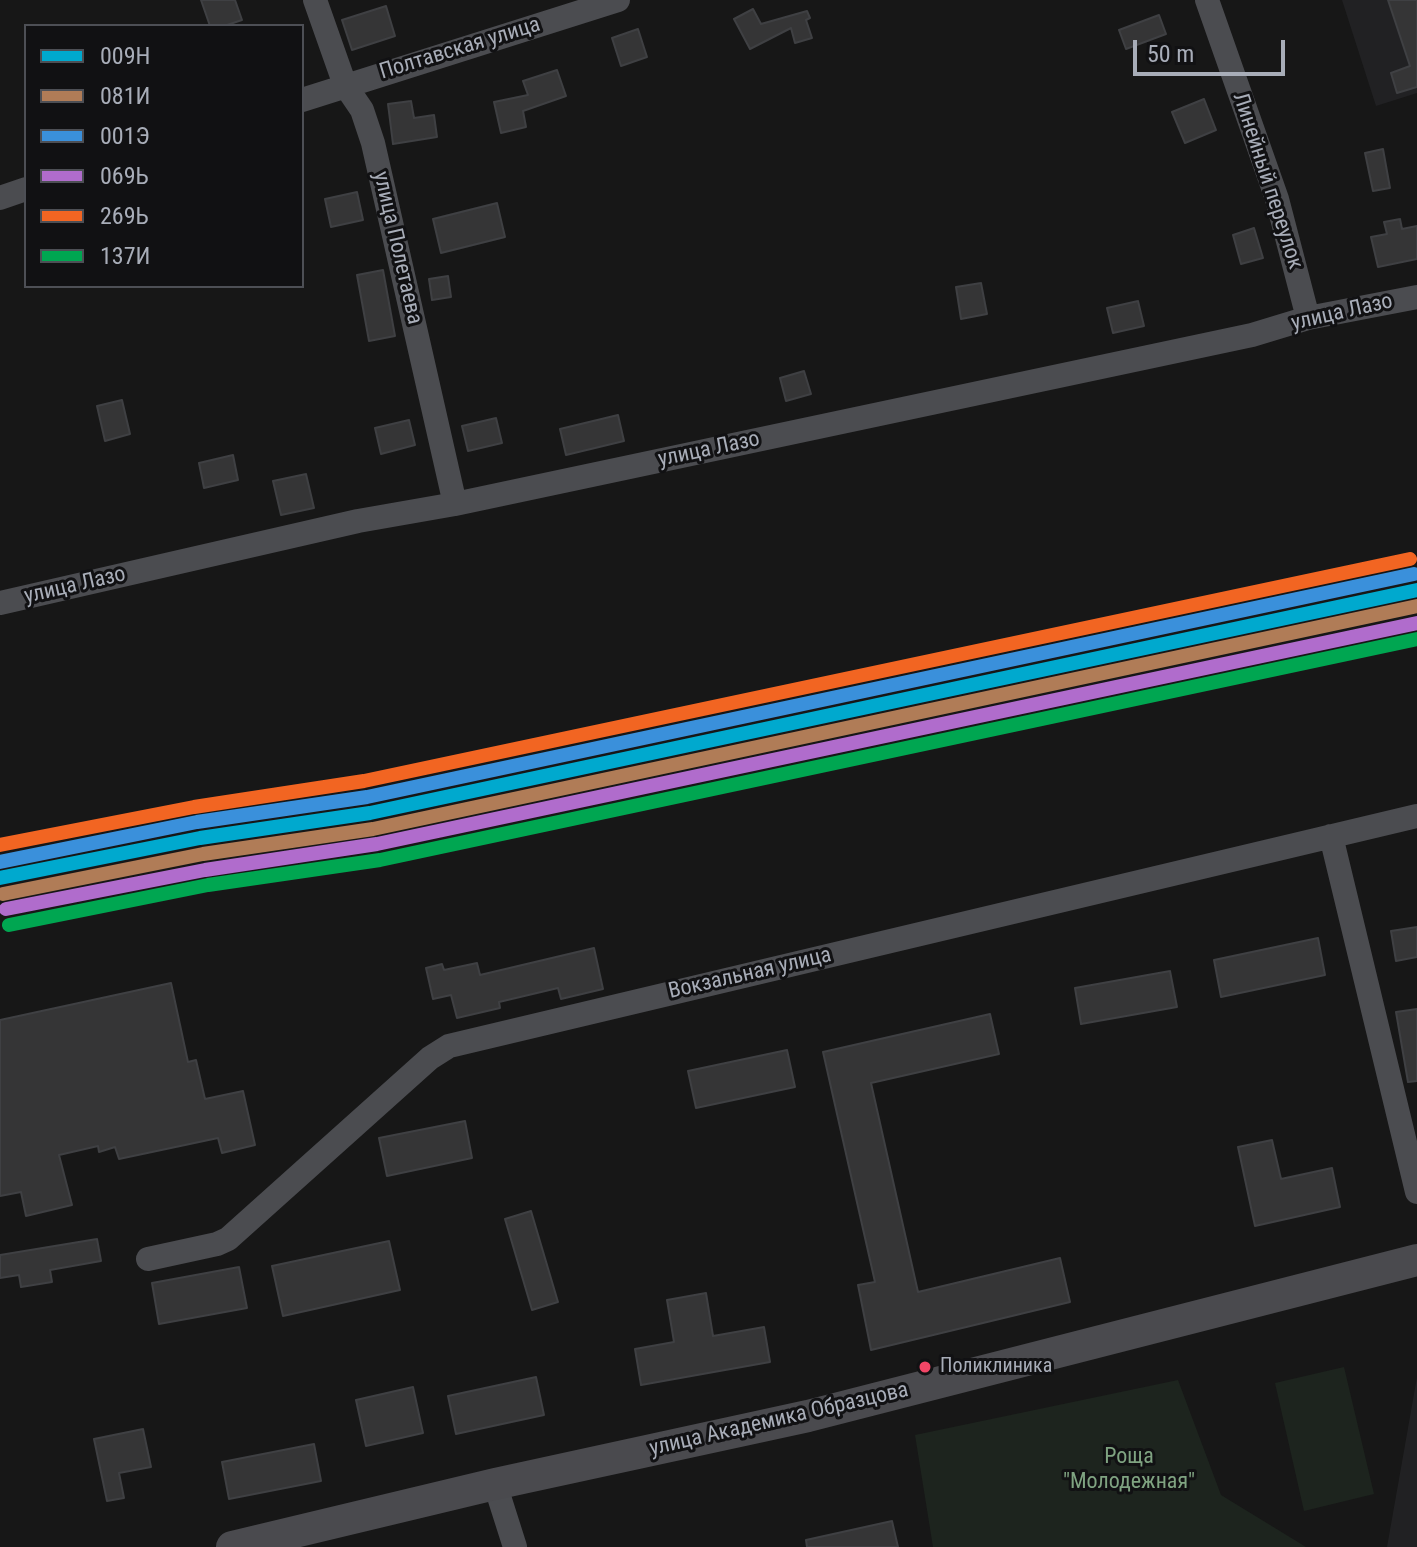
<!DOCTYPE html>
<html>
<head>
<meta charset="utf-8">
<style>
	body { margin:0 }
	#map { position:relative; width:1417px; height:1547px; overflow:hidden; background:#171717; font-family:"Roboto Condensed",sans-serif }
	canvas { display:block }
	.legend { position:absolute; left:24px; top:24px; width:280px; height:264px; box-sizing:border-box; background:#111113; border:2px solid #4d4f55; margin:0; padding:10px 14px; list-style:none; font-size:24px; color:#a8adb8 }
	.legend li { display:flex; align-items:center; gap:16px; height:40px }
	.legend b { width:40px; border:2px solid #4d4f55 }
	.scale { position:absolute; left:1133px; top:40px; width:152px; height:36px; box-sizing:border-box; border:4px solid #a8adb8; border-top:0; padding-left:10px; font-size:24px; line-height:28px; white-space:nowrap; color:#a8adb8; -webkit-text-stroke:6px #111113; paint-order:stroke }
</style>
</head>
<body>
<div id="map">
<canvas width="1417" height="1547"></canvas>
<ul class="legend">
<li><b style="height:10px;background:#00a9ce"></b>009Н</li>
<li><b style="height:10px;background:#b07c57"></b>081И</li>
<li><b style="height:10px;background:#3a90db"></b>001Э</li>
<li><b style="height:10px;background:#b06ccc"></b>069Ь</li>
<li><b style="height:10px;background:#f26522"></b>269Ь</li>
<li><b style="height:10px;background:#00a651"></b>137И</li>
</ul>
<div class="scale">50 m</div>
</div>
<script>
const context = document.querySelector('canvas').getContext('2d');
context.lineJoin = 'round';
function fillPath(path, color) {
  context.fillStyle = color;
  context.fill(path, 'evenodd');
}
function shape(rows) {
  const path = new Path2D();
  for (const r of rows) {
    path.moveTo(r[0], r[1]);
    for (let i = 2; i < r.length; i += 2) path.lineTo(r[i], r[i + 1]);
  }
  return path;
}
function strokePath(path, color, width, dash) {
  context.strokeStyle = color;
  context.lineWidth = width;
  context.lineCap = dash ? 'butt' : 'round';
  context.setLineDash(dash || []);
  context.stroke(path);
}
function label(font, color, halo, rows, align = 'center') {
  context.font = font + ' "Roboto Condensed",sans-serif';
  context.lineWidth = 6;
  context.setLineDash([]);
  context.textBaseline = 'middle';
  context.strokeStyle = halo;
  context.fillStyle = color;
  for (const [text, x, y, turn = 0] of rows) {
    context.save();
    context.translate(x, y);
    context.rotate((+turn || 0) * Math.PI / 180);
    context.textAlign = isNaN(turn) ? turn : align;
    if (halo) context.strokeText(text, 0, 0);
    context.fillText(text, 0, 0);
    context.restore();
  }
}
const built = shape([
	[1342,0,1417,0,1417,93,1376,106],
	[1417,1377,1417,1547,1387,1547]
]);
const green = shape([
	[1344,1367,1374,1494,1304,1511,1275,1383],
	[1178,1380,1221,1495,1306,1547,933,1547,915,1435]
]);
const building = shape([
	[201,0,235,0,242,20,224,26,210,26,201,0],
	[1388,0,1417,0,1417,87,1397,93,1391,73,1410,66,1388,0],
	[386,6,395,36,352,50,342,20,386,6],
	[753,9,761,24,807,11,810,18,806,20,812,38,795,43,791,28,750,49,734,19,753,9],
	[1159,15,1166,34,1126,49,1119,30,1159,15],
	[638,29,647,57,621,66,612,38,638,29],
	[557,70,566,96,523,111,526,127,501,133,494,102,528,95,523,81,557,70],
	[1204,99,1216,130,1185,143,1172,112,1204,99],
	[411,101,414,118,434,115,437,137,393,144,388,104,411,101],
	[1383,149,1390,188,1373,191,1365,153,1383,149],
	[357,192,363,220,331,227,325,199,357,192],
	[497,203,505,237,441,253,433,219,497,203],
	[1400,219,1402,229,1417,226,1417,259,1378,267,1371,237,1387,234,1384,222,1400,219],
	[1254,228,1263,258,1241,264,1233,235,1254,228],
	[383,270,395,336,369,341,357,275,383,270],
	[448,276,451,297,432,300,429,279,448,276],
	[981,283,987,314,961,319,956,287,981,283],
	[1138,301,1144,326,1113,333,1107,308,1138,301],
	[804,371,811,394,786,401,780,378,804,371],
	[122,400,130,434,105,441,97,406,122,400],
	[618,415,624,441,566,455,560,429,618,415],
	[496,418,502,443,468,451,462,426,496,418],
	[409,420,415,445,381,454,375,428,409,420],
	[233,455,238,480,204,488,199,463,233,455],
	[306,474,314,508,281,515,273,481,306,474],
	[1417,927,1417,957,1396,961,1391,931,1417,927],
	[1318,938,1325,975,1221,997,1214,960,1318,938],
	[594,948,603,989,561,999,558,988,499,1002,500,1008,457,1018,451,995,433,999,426,968,442,964,444,970,477,963,480,975,594,948],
	[1170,971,1177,1007,1081,1024,1075,988,1170,971],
	[171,983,188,1062,196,1060,205,1099,243,1091,255,1145,222,1153,218,1138,119,1159,115,1147,99,1152,98,1146,59,1155,72,1205,26,1216,21,1192,0,1196,0,1020,171,983],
	[1417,1009,1417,1081,1408,1082,1396,1012,1417,1009],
	[990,1014,999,1054,871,1083,918,1292,1060,1258,1070,1302,871,1350,858,1285,875,1282,823,1052,990,1014],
	[787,1050,795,1087,696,1108,688,1071,787,1050],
	[465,1121,472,1158,387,1176,379,1138,465,1121],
	[1272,1140,1281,1179,1332,1168,1340,1207,1255,1226,1238,1147,1272,1140],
	[531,1211,558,1302,532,1310,505,1219,531,1211],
	[97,1239,101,1261,50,1270,52,1282,21,1287,19,1275,0,1278,0,1255,97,1239],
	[389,1241,400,1290,283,1316,272,1266,389,1241],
	[239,1267,247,1308,159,1324,152,1283,239,1267],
	[706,1293,713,1336,764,1327,770,1362,641,1385,635,1349,674,1342,667,1300,706,1293],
	[536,1377,544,1415,456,1434,448,1396,536,1377],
	[413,1387,423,1433,366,1446,356,1400,413,1387],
	[143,1429,151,1467,119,1473,124,1498,107,1501,94,1439,143,1429],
	[314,1444,321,1481,229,1499,222,1462,314,1444],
	[892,1521,898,1547,807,1547,806,1540,892,1521]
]);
const street = shape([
	[315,0,345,85,362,110,373,143,455,504],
	[1207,0,1277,199,1308,318],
	[302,100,618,0],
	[0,198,26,189],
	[0,603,358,521,455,504,1252,335,1308,318,1417,297],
	[1331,836,1417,1192],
	[148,1259,217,1244,228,1239,430,1058,449,1046,1417,816],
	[495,1484,515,1547]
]);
const secondary = shape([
	[232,1547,495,1484,808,1416,1417,1260]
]);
const rail1 = shape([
	[0,878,200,838,370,813,1417,590]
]);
const rail2 = shape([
	[3,894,203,854,373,829,1417,606]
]);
const rail3 = shape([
	[0,862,197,822,367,797,1414,574]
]);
const rail4 = shape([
	[6,909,205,870,377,844,1417,623]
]);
const rail5 = shape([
	[0,845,194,807,364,781,1410,559]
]);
const rail6 = shape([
	[9,925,208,885,380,860,1417,639]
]);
const markers = [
	[925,1367,7,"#f34667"]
];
const busNames = [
	["Поликлиника",940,1367]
];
const streetNames = [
	["Полтавская улица",460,49,-17],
	["Линейный переулок",1267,181,72],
	["улица Полетаева",397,248,77],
	["улица Лазо",1342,313,-13],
	["улица Лазо",709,450,-12],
	["улица Лазо",75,586,-13],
	["Вокзальная улица",750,974,-13],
	["улица Академика Образцова",779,1420,-13]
];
const parkNames = [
	["Роща",1129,1457],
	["\"Молодежная\"",1129,1482]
];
fillPath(built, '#212123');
fillPath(green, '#1d241e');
fillPath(building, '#353536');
strokePath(building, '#3f4043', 2);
strokePath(street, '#4b4c50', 24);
strokePath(secondary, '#4a4a4e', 32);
strokePath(rail1, '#00a9ce', 14);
strokePath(rail2, '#b07c57', 14);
strokePath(rail3, '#3a90db', 14);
strokePath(rail4, '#b06ccc', 14);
strokePath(rail5, '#f26522', 14);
strokePath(rail6, '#00a651', 14);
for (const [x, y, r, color] of markers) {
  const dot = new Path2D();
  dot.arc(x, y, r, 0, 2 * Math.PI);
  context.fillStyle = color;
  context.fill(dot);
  strokePath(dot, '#111113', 3);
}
label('20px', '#a8adb8', '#111113', busNames, 'left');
label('22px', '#a8adb8', '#111113', streetNames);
label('22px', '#7fa381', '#111113', parkNames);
</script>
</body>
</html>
